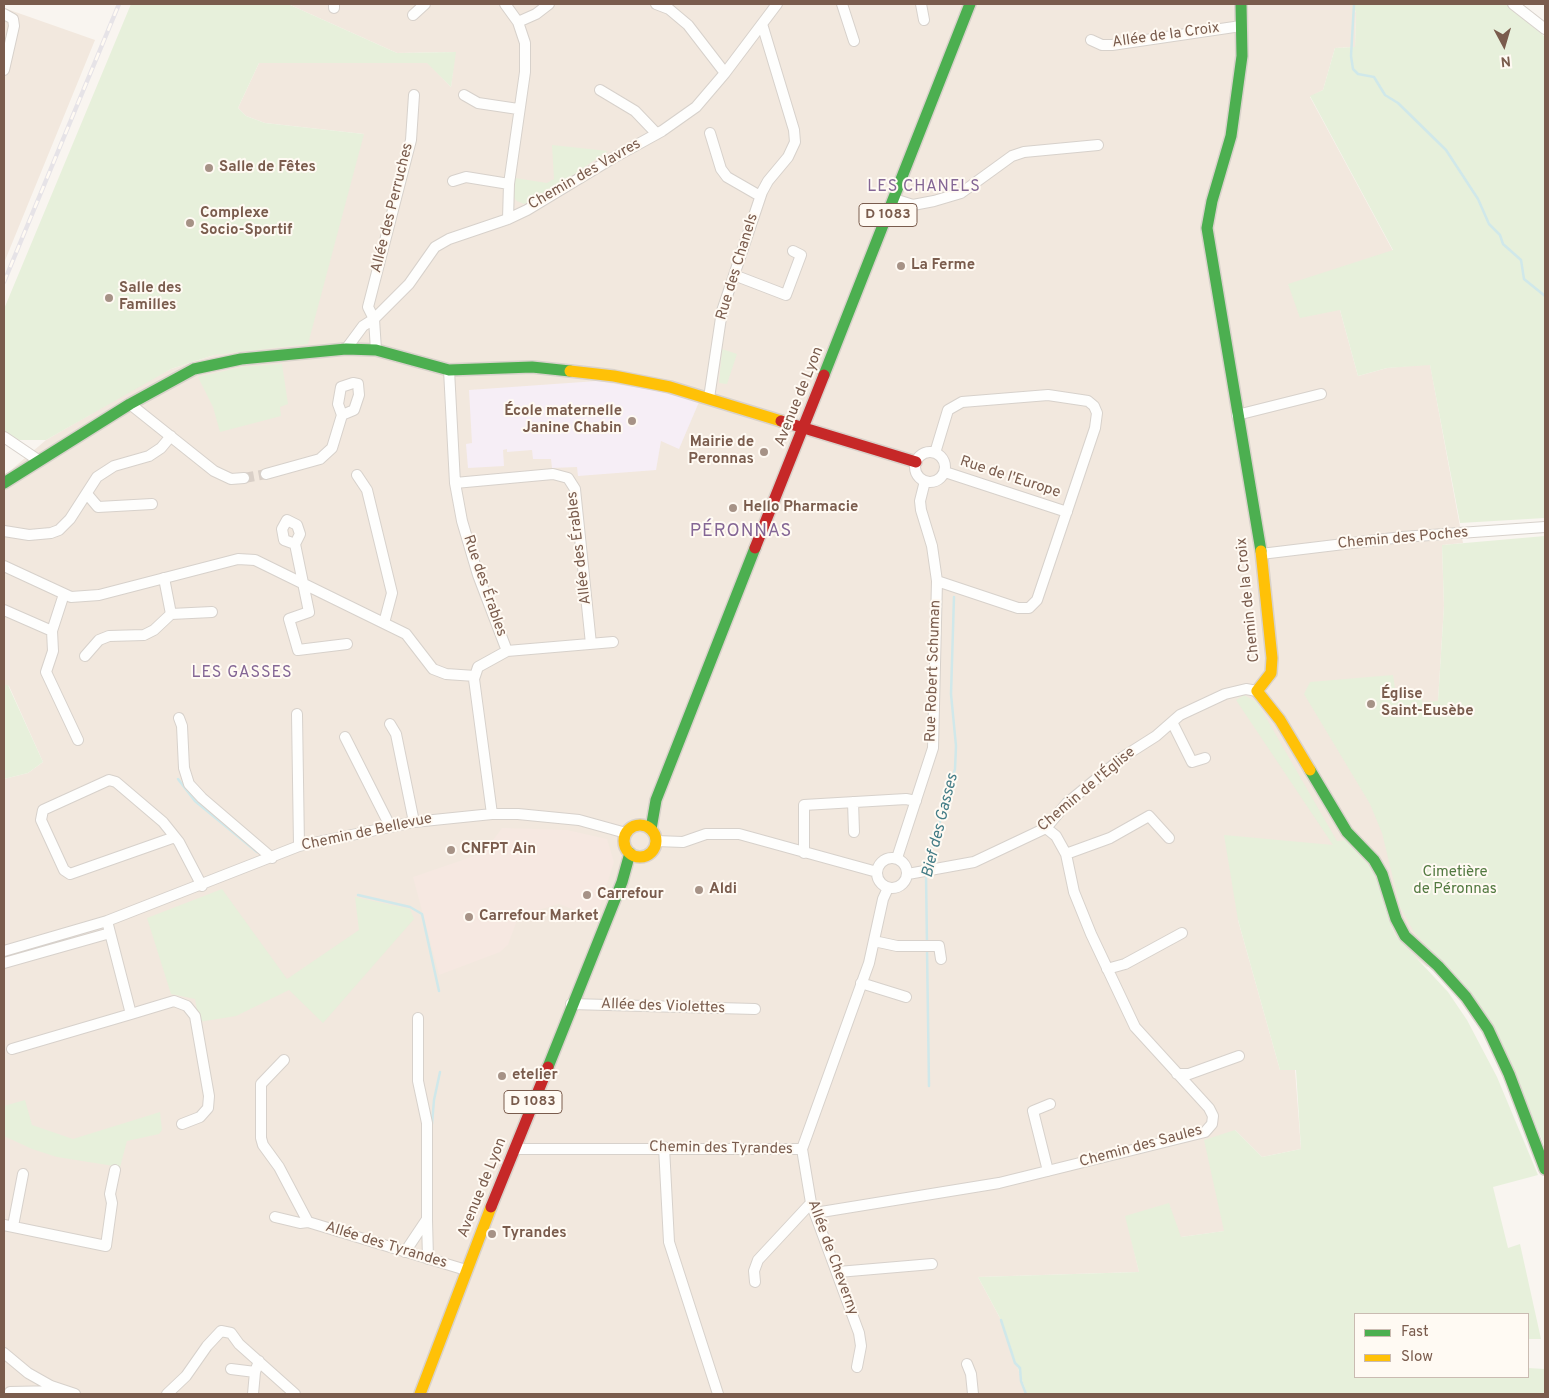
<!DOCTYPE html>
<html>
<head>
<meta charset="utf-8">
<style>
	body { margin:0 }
	#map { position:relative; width:1549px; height:1398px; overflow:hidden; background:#f9f5f0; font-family:Overpass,sans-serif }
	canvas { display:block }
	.frame { position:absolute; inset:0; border:5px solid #7a5c4d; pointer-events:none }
	.legend { position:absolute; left:1354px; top:1313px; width:175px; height:65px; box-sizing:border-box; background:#fffaf3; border:1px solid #cabbb1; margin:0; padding:6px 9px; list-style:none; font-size:15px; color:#7a5c4d }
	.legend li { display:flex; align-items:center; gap:10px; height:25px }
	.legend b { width:25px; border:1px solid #cabbb1 }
	.north { position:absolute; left:1479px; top:20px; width:50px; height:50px; -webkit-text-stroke:4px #fffaf3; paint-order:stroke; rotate:174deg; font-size:14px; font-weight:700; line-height:20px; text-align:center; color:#7a5c4d }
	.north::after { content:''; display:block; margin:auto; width:18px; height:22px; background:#7a5c4d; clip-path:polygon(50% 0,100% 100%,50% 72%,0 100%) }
</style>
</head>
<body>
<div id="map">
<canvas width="1549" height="1398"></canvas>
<div class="frame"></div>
<ul class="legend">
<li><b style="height:6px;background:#4caf50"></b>Fast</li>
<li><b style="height:6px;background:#ffc107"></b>Slow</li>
</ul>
<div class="north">N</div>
</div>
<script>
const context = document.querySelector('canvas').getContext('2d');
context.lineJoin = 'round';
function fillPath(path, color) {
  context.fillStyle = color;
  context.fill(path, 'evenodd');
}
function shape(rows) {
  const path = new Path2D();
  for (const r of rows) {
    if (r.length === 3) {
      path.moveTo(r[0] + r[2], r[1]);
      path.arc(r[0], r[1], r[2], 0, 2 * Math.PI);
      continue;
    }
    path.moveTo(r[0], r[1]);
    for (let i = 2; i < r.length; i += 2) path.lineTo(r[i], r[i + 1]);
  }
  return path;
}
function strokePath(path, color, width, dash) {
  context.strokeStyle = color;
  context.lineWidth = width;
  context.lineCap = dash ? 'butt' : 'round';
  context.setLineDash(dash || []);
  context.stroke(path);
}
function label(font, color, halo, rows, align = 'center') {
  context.font = font + ' Overpass,sans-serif';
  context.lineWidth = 4;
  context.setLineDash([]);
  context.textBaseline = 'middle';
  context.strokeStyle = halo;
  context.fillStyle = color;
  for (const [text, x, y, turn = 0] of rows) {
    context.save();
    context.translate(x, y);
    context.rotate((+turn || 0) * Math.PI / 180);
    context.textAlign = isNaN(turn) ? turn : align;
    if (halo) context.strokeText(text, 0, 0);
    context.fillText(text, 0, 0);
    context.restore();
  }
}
const residential = shape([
	[288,4,1353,4,1356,13,1355,47,1335,48,1323,90,1310,97,1393,251,1288,285,1340,310,1358,376,1387,368,1430,364,1463,543,1442,545,1444,606,1438,701,1441,961,1427,967,1410,953,1395,935,1384,905,1238,920,1280,1070,1295,1070,1301,1149,1262,1157,1235,1130,1225,1231,1181,1237,1126,1216,1139,1272,978,1277,1000,1318,1027,1394,4,1394,4,779,28,773,43,762,9,686,4,685,4,476,46,440,153,378,171,369,214,355,364,134,265,123,246,116,238,108,259,63,428,63,451,87,455,52,397,53],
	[4,8,95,40,4,263]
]);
const commercial = shape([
	[502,828,567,830,607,839,614,862,596,918,559,904,525,914,517,920,508,945,500,952,439,975,413,877,483,853]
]);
const education = shape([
	[597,381,658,391,699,402,679,449,661,441,656,470,578,476,577,467,552,468,551,459,533,459,532,450,507,452,507,449,503,450,504,466,468,468,466,444,472,443,469,390]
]);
const green = shape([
	[131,4,288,4,397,53,456,52,451,87,427,63,259,63,238,108,246,116,265,123,364,134,308,344,214,355,171,369,46,440,19,440,4,431,4,309],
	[1353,4,1507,4,1545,37,1545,518,1460,523,1430,365,1387,368,1358,376,1340,310,1300,318,1288,284,1393,250,1310,96,1323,90,1335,48,1355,47,1356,13],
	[552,145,608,151,551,190,524,204,517,201,513,197,515,178,547,183,554,179],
	[722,349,737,354,727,384,719,383],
	[282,364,288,404,280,407,281,416,220,432,213,407,198,377,242,367],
	[1545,536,1545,1147,1511,1065,1441,961,1414,932,1400,907,1382,833,1370,804,1304,694,1310,682,1393,675,1395,688,1423,697,1422,702,1438,701,1444,606,1442,545],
	[4,685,8,685,43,762,28,773,4,779],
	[1244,695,1257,702,1337,841,1347,840,1371,868,1382,891,1384,905,1395,935,1448,992,1467,1020,1497,1077,1538,1175,1493,1187,1508,1248,1520,1244,1541,1339,1528,1339,1528,1314,1355,1314,1355,1377,1528,1377,1528,1368,1545,1369,1545,1394,1027,1394,1000,1318,978,1277,1139,1272,1125,1216,1169,1203,1181,1237,1224,1231,1204,1140,1235,1130,1262,1157,1301,1149,1296,1070,1280,1070,1238,920,1224,835,1333,845,1236,700],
	[222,889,287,979,359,930,355,897,410,909,414,919,323,1023,289,990,236,1016,199,1022,195,999,171,994,147,918],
	[25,1100,32,1125,73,1139,160,1112,162,1130,159,1134,127,1141,120,1167,57,1157,32,1149,4,1136,4,1106]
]);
const stream = shape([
	[1354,4,1351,56,1353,69,1358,74,1374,77,1385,95,1398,103,1446,150,1478,199,1489,224,1500,235,1503,244,1521,260,1524,279,1545,296],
	[178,779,195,801,257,852],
	[927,866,955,769,956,746,951,694,954,597],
	[926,874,927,944],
	[358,895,410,907,422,914,439,991],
	[927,949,929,1086],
	[432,1124,434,1100,440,1072],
	[1001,1320,1015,1363,1020,1368,1021,1381,1026,1394]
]);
const streetTunnel = shape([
	[244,478,266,474]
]);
const street = shape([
	[505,4,518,22,525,43,525,72,509,184,508,219],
	[656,4,669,9,688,25,725,73],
	[842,4,854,41],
	[921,4,924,20],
	[1513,4,1545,29],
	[334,8,334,4],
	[4,14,13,19,14,26,4,70],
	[413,15,425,4],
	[518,22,536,14,549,4],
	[1091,40,1102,45,1112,45,1241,26],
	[600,90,635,111,657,134],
	[464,95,478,103,518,109],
	[710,133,721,169,727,177,760,196],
	[453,181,466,177,509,184],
	[894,199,913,205,934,201,961,193,1012,156,1024,152,1098,145],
	[734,275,786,295,801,255,793,251],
	[346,349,363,326,374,319,409,284,435,247,449,239,508,219,527,210,613,158,662,131,696,107,725,73,777,4],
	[376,350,374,319,368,307,411,140,414,95],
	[449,370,455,483,462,521,478,575,507,651,478,667,474,679,492,814],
	[709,398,722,311,762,192,768,181,788,157,795,142,794,130,762,24],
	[130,404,214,471,231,479,244,478],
	[1237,415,1321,394],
	[4,437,38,460],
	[930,467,15],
	[935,453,948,410,962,402,1048,395,1088,401,1094,406,1097,413,1095,428,1037,600,1029,608,1018,608,937,581],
	[945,472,1067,512],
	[266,474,320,459,332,448,342,415,354,410,359,395,358,384,353,383,341,387,338,404,342,415],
	[357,475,367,490,392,593,384,623],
	[455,483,553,474,568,478,575,489,591,644],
	[87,494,98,507,152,504],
	[4,531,29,535,51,533,59,530,70,519,97,477,114,466,149,456,161,448,171,436],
	[295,544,284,540,282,529,287,520,297,525,300,534,295,544,309,612,289,619,298,650,347,644],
	[1261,554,1402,537,1545,527],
	[4,566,71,597,99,595,238,559,255,560,406,634,433,669,446,674,475,676],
	[164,578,171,614,212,612],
	[64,594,52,631,53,651,46,672,78,740],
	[4,610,52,631],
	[507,651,613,642],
	[85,656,99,640,109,636,144,635,154,630,171,614],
	[297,714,299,846],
	[179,718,182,726,184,768,189,784,202,798,272,858],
	[1172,722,1192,762,1205,758],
	[390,724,396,734,414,822],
	[345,737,390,826],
	[853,802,854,832],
	[175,837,70,874,64,870,41,820,43,810,109,780,116,782,163,822,179,842,202,886],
	[656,841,683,842,706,834,739,834,877,872],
	[804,853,804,805,906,799,916,801],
	[1066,854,1110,838,1149,816,1169,838],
	[892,873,15],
	[897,858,933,748,937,581,932,546,921,510,920,501,925,481],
	[908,874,974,862,1046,828,1067,803,1123,757,1156,736,1180,715,1225,694,1246,689,1257,691],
	[874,941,897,946,939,946,941,959],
	[4,951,107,921,299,846,414,822,492,814,518,814,579,820,626,833],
	[4,963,110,933],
	[1107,969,1125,964,1182,933],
	[861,983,906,997],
	[571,1004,755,1009],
	[131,1014,174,1001,187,1006,195,1016,209,1096,208,1108,200,1117,182,1124],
	[12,1049,131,1014,107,921],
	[284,1060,261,1084,261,1138,263,1145,279,1167,308,1222],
	[1177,1074,1189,1074,1239,1056],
	[664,1147,669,1242,718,1394],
	[515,1149,802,1149,869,963,883,899,888,888],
	[802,1149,811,1203,859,1333,861,1346,857,1367],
	[1048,1171,1033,1111,1050,1104],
	[815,1213,999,1183,1205,1132,1212,1124,1213,1116,1209,1108,1135,1027,1091,934,1074,892,1066,854,1056,836,1046,828],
	[275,1217,300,1223,308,1222,466,1270],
	[427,1220,428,1259],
	[4,1225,106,1246,112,1203,110,1194,115,1170],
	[13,1226,23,1174],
	[405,1252,427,1219,427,1123,418,1081,418,1018],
	[838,1272,932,1264],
	[755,1282,754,1271,758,1260,811,1203],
	[4,1353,28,1373,51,1386,75,1394],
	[967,1364,971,1374,973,1394],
	[231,1369,255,1372],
	[10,1392,59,1391],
	[167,1394,186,1376,207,1346,221,1331,231,1333,239,1344,295,1394],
	[253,1394,255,1372,259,1361]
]);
const fast = shape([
	[1241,4,1242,56,1231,136,1212,201,1207,228,1261,551],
	[824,375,970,4],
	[4,483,130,404,194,369,241,359,346,349,376,350,449,370,532,367,570,371],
	[1310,770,1347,832,1374,860,1382,874,1396,919,1405,936,1438,966,1466,997,1488,1029,1509,1074,1545,1169],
	[651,829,656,800,755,548],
	[548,1067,622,882,630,853]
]);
const slow = shape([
	[570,371,614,376,670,387,781,421],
	[1261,551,1272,658,1271,673,1257,691,1280,720,1310,770],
	[640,841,16],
	[420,1394,491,1207]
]);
const jam = shape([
	[781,421,916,462],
	[755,548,824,375],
	[491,1207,548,1067]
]);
const rail = shape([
	[4,282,119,4]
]);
const markers = [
	[209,168,5,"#a69286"],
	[190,223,5,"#a69286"],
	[901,266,5,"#a69286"],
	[109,298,5,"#a69286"],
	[632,421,5,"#a69286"],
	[764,452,5,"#a69286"],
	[733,508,5,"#a69286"],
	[1371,704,5,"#a69286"],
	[451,850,5,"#a69286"],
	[699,890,5,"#a69286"],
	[587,895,5,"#a69286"],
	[469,917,5,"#a69286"],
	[502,1076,5,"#a69286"],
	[492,1234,5,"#a69286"]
];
const shields = [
	[888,215,58],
	[533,1102,58]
];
const shieldNames = [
	["D 1083",888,215],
	["D 1083",533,1102]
];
const streetNames = [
	["Allée de la Croix",1166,36,-8],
	["Chemin des Vavres",585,175,-30],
	["Allée des Perruches",393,208,-76],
	["Rue des Chanels",738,267,-73],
	["Avenue de Lyon",800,397,-68],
	["Rue de l'Europe",1010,478,18],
	["Chemin des Poches",1403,539,-5],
	["Allée des Érables",580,548,-97],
	["Rue des Érables",484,586,71],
	["Chemin de la Croix",1249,600,-96],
	["Rue Robert Schuman",934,671,-88],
	["Chemin de l'Église",1087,790,-40],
	["Chemin de Bellevue",367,833,-12],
	["Allée des Violettes",663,1007,2],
	["Chemin des Saules",1141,1147,-15],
	["Chemin des Tyrandes",721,1149,1],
	["Avenue de Lyon",483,1188,-68],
	["Allée des Tyrandes",386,1246,17],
	["Allée de Cheverny",832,1258,70]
];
const poiNames = [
	["Salle de Fêtes",219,168],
	["Complexe",200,214],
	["Socio-Sportif",200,231],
	["La Ferme",911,266],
	["Salle des",119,289],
	["Familles",119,306],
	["École maternelle",622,412,"right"],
	["Janine Chabin",622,429,"right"],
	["Mairie de",754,443,"right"],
	["Peronnas",754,460,"right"],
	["Hello Pharmacie",743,508],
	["Église",1381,695],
	["Saint-Eusèbe",1381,712],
	["CNFPT Ain",461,850],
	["Aldi",709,890],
	["Carrefour",597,895],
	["Carrefour Market",479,917],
	["etelier",512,1076],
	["Tyrandes",502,1234]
];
const parkNames = [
	["Cimetière",1455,873],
	["de Péronnas",1455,890]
];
const neighbourhoodNames = [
	["LES CHANELS",924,188],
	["LES GASSES",242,674]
];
const waterNames = [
	["Bief des Gasses",941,826,-76]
];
const quarterNames = [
	["PÉRONNAS",741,532]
];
fillPath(residential, '#f2e8de');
fillPath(commercial, '#f6e8e1');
fillPath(education, '#f6eef6');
fillPath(green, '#e7f0db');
strokePath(stream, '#d0e8ea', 2.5);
strokePath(streetTunnel, '#d9cfc7', 10, [10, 5]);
strokePath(street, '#d7d1cb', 12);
strokePath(fast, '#d9d2cb', 14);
strokePath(slow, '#d9d2cb', 14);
strokePath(jam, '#d9d2cb', 14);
strokePath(street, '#fefefd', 10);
strokePath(fast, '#4caf50', 11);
strokePath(slow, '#ffc107', 11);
strokePath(jam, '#c62828', 11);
strokePath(rail, '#e6e3e7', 4.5);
strokePath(rail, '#fffaf3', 2.5, [8]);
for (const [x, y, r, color] of markers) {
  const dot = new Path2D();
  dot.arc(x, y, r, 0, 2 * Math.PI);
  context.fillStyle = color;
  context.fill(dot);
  strokePath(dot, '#fffaf3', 2);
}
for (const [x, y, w] of shields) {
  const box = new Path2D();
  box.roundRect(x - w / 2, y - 11.5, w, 23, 4);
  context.fillStyle = '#fffaf3';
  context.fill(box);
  strokePath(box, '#7a5c4d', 1);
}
label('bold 14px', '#7a5c4d', null, shieldNames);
label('15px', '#7a5c4d', '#fffaf3', streetNames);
label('bold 15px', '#7a5c4d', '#fffaf3', poiNames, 'left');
label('15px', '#537a41', '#fffaf3', parkNames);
context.letterSpacing = '1px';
label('16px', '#846695', '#fffaf3', neighbourhoodNames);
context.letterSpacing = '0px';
label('italic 16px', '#437c86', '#fffaf3', waterNames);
context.letterSpacing = '1px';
label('18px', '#846695', '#fffaf3', quarterNames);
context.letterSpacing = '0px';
</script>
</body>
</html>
